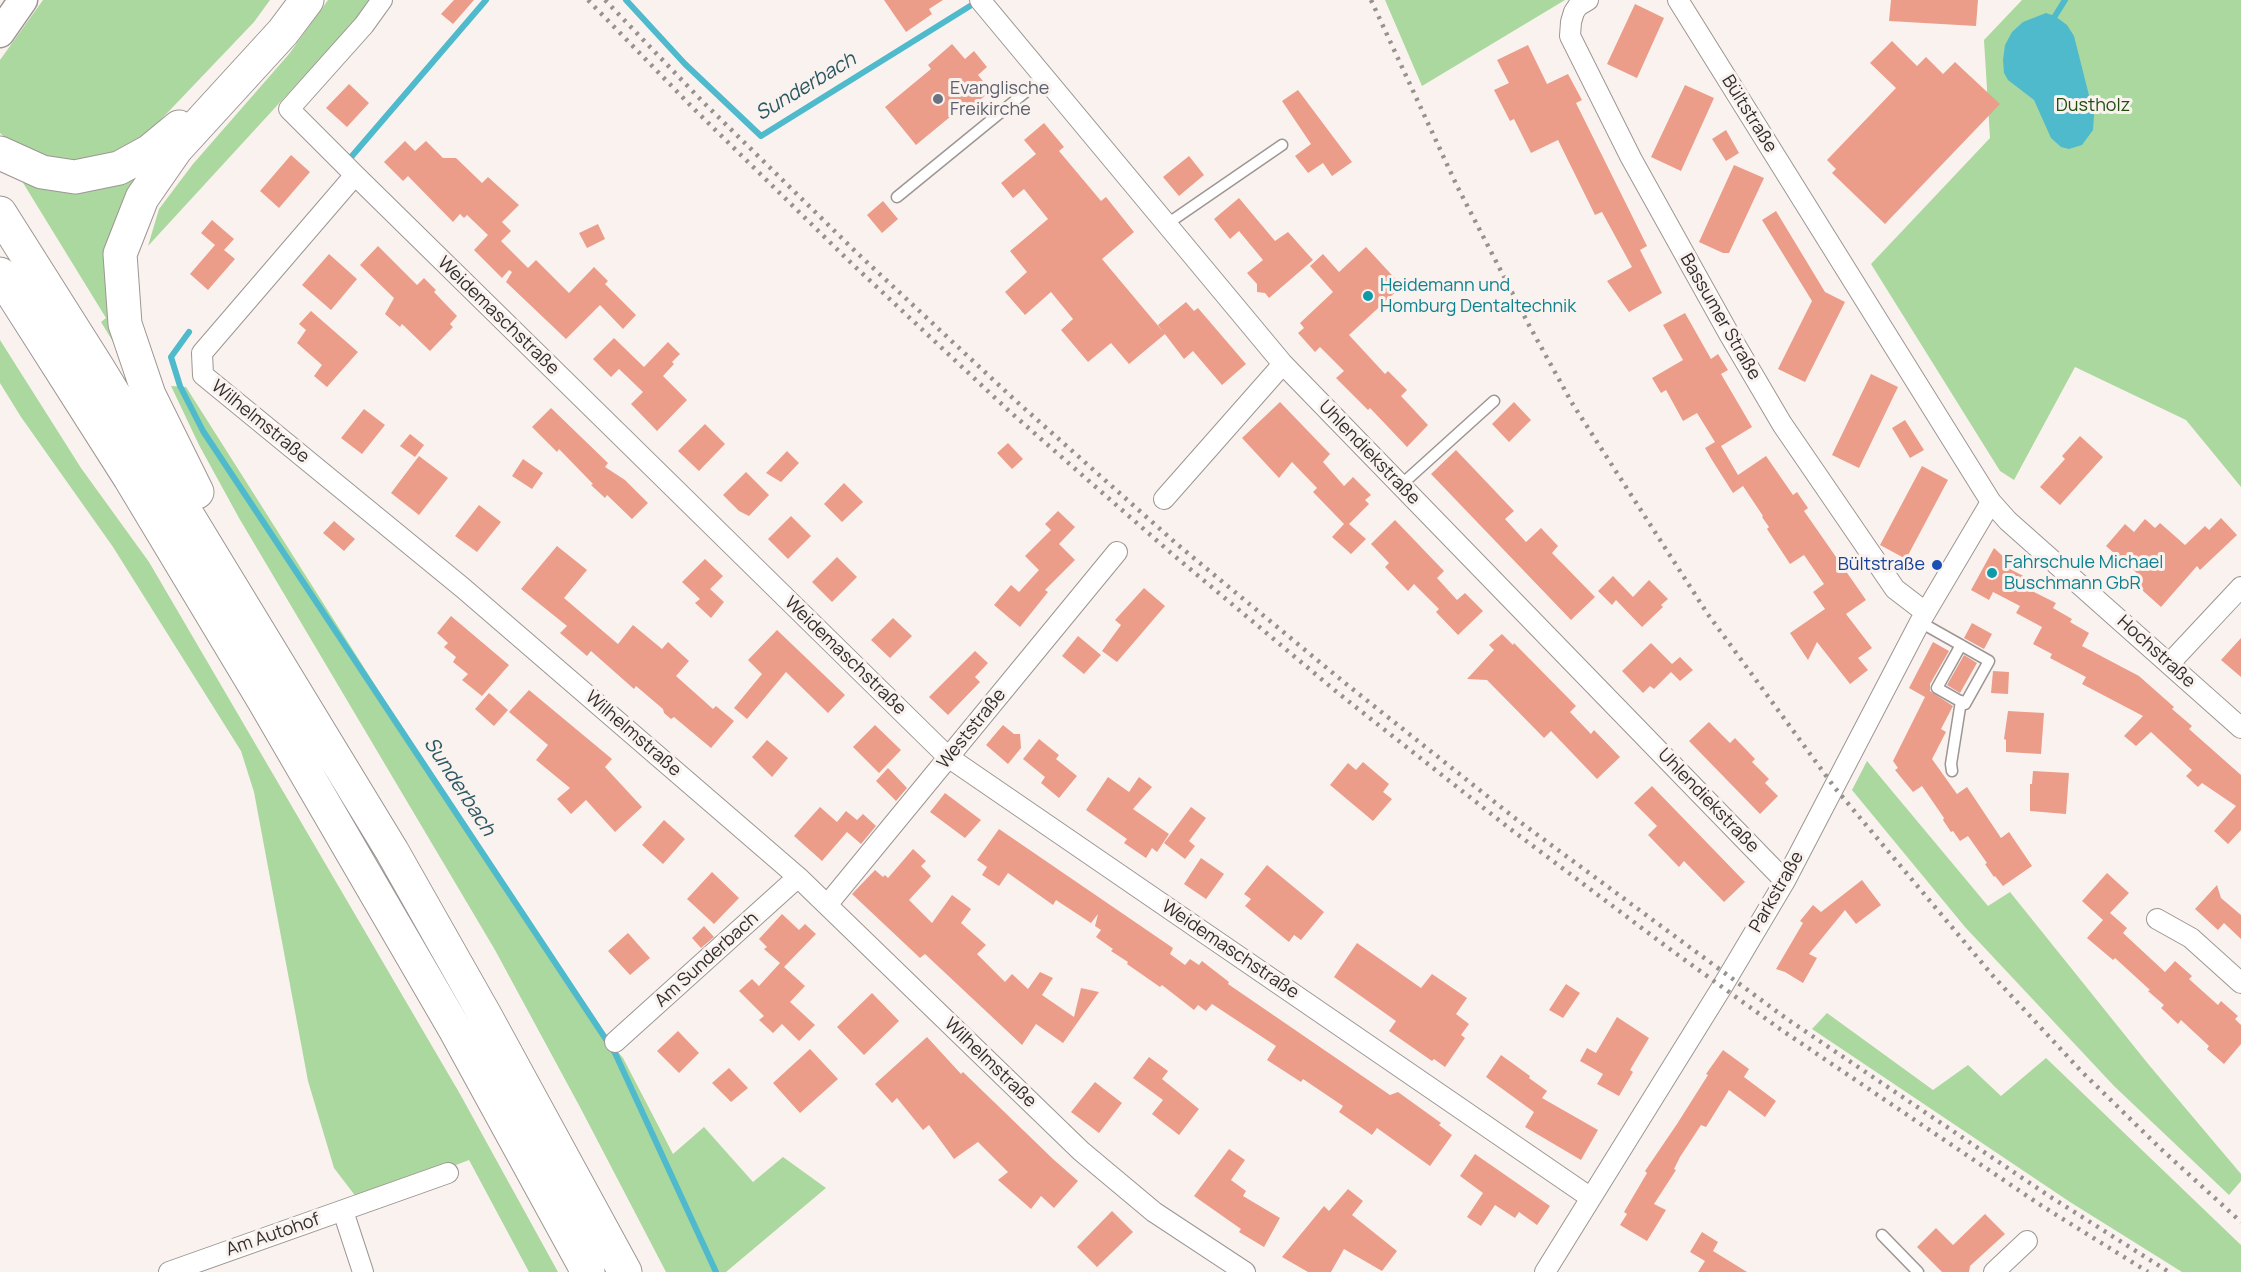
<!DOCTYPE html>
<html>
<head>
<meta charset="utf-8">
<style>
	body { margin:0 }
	canvas { display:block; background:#faf2ef }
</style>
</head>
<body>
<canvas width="2241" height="1272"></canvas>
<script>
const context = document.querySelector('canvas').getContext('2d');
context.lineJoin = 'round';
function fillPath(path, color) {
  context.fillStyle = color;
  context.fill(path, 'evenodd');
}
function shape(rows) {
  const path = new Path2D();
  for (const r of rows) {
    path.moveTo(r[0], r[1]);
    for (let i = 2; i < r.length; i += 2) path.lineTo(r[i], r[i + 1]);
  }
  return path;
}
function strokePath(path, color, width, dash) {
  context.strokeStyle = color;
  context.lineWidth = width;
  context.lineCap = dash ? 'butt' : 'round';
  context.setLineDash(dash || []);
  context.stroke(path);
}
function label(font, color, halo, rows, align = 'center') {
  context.font = font + ' Manrope,sans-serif';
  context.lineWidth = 6;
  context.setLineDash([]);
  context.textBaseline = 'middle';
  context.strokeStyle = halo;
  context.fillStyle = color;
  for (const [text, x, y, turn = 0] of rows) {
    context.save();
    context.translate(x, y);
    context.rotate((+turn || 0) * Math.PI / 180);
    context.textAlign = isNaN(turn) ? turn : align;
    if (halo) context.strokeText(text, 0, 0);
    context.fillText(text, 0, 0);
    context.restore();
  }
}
const green = shape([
	[43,0,270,0,254,22,151,130,114,155,72,164,42,159,9,141,0,133,0,60],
	[328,0,371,0,363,12,148,246,159,209,193,164,289,54],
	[1385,0,1565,0,1422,86],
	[2022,0,2241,0,2241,487,2186,420,2075,367,2014,480,2000,471,1871,264,1990,138,1984,40],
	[151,160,135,194,129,368,101,322,106,318,17,173],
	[0,340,81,468,149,562,460,1094,558,1272,529,1272,469,1160,360,1202,334,1168,308,1081,254,792,241,751,113,547,21,417,0,383],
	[171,386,186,387,377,688,609,1041,623,1058,673,1154,704,1127,753,1182,783,1157,826,1188,726,1272,666,1272,581,1109,495,950,239,518,199,445],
	[1867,761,1988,906,2010,892,2149,1065,2241,1174,2241,1181,2229,1195,2114,1086,1965,927,1852,790],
	[1827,1013,1933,1090,1968,1065,2001,1096,2046,1058,2241,1245,2241,1272,2182,1272,2070,1202,1812,1029]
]);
const water = shape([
	[2046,13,2055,16,2067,25,2074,36,2094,115,2093,130,2082,145,2069,149,2061,147,2051,138,2034,100,2008,80,2004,73,2003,60,2005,45,2012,32,2023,22]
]);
const stream = shape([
	[626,0,685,64,761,136,970,6],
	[2055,16,2065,0],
	[352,156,486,0],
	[189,332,171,357,180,386,203,431,615,1053,716,1272]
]);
const building = shape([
	[454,0,474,0,453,24,441,14],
	[884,0,943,0,929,9,932,14,906,32],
	[1891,0,1978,0,1976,26,1889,21],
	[1635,4,1664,18,1637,78,1607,64],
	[1892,41,1917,66,1926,57,1943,74,1955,62,2000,104,1885,224,1832,173,1836,169,1827,160,1896,88,1870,63],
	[952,44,965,59,974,51,987,67,978,75,991,91,966,111,962,107,916,145,885,107,931,69,928,65],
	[1528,45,1547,84,1568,74,1582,100,1576,103,1647,246,1640,250,1662,293,1629,312,1607,281,1632,267,1602,212,1595,215,1558,140,1531,153,1514,119,1510,121,1494,90,1509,83,1497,60],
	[349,84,369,103,347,127,326,108],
	[1685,85,1714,98,1681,171,1651,157],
	[1298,90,1352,162,1332,176,1323,163,1308,173,1295,156,1311,144,1282,101],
	[1044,123,1064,147,1059,151,1101,201,1106,197,1134,232,1102,259,1165,334,1129,364,1111,343,1088,362,1061,330,1073,319,1051,292,1025,315,1005,292,1027,272,1010,251,1048,219,1024,189,1013,198,1001,183,1036,154,1024,140],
	[1726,130,1739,153,1726,161,1712,139],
	[405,141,415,151,426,141,443,158,456,158,482,183,488,177,519,205,502,222,511,231,501,241,528,268,536,260,569,293,594,267,608,281,605,284,636,315,623,329,600,305,566,339,506,282,512,272,509,270,502,278,474,250,488,235,467,215,464,218,460,214,453,222,408,176,403,181,384,162],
	[291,155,310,172,279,208,260,191],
	[1189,156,1204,175,1179,196,1163,177],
	[1734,165,1764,178,1729,253,1723,253,1699,242],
	[1239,198,1275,241,1288,232,1313,260,1269,298,1265,293,1257,292,1257,284,1247,273,1263,260,1239,231,1230,239,1214,219],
	[883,201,898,219,882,233,867,215],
	[1776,211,1825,292,1845,302,1805,382,1778,369,1812,301,1762,220],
	[212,220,234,239,224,250,235,259,208,290,190,274,215,245,201,233],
	[598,224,605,239,587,248,579,233],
	[378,246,417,285,424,278,436,290,434,292,457,316,450,324,453,327,430,351,402,324,400,327,385,314,394,298,360,265],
	[1366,247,1402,286,1349,335,1385,374,1388,371,1407,390,1401,396,1428,425,1407,447,1370,408,1368,410,1336,378,1344,371,1320,347,1315,352,1298,333,1304,328,1300,323,1333,292,1310,266,1323,254,1339,272],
	[329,254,357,279,331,310,302,285],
	[1186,302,1194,311,1198,308,1246,364,1222,385,1193,351,1184,359,1158,325],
	[311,311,358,352,327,387,314,376,322,365,297,343,306,330,299,324],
	[1685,313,1711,359,1718,354,1728,370,1721,374,1752,427,1721,446,1738,475,1766,456,1793,495,1797,492,1808,508,1804,511,1866,600,1846,614,1872,648,1858,658,1868,670,1850,684,1817,642,1808,660,1790,633,1825,609,1813,592,1824,584,1804,555,1790,564,1767,529,1769,527,1762,517,1763,516,1743,486,1733,493,1712,460,1705,448,1715,442,1697,413,1683,421,1666,390,1661,393,1652,378,1683,360,1663,325],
	[614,338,644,367,668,342,680,354,672,362,674,364,663,376,687,400,657,431,631,404,643,392,619,369,611,377,593,359],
	[1871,374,1898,387,1859,468,1832,455],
	[1280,402,1330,454,1323,462,1344,486,1353,477,1371,495,1365,500,1369,504,1349,524,1366,539,1351,554,1332,537,1344,524,1313,492,1317,488,1292,462,1279,478,1242,438],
	[1514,402,1531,420,1509,442,1492,424],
	[551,408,608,463,605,467,625,480,648,503,632,519,607,495,605,498,591,485,593,484,559,449,557,452,532,427],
	[364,409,385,425,362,454,341,438],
	[1905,420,1924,450,1910,458,1892,428],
	[705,424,725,444,699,471,678,451],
	[410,434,424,445,415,457,400,446],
	[2080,436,2103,457,2060,505,2040,487,2065,459,2062,456],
	[1008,443,1023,459,1012,469,997,453],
	[1456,450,1514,511,1505,519,1526,542,1541,528,1558,546,1552,553,1595,597,1571,620,1431,474],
	[787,451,799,463,781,482,766,473],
	[419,456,448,478,419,515,391,493],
	[523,459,543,473,532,489,512,476],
	[1922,466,1948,480,1906,559,1880,545],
	[746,472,769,495,749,516,739,511,723,495],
	[844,483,863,502,842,522,824,504],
	[479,505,501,522,477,552,455,536],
	[1058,511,1075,527,1059,544,1075,560,1045,590,1048,592,1020,627,994,605,1011,585,1019,592,1039,570,1025,556,1051,530,1045,524],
	[791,516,811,536,788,559,768,539],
	[2221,518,2237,535,2200,570,2197,566,2161,607,2133,582,2139,575,2106,546,2125,524,2134,532,2145,519,2155,528,2160,523,2185,545,2205,526,2209,530],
	[1395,520,1444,571,1437,578,1457,600,1465,593,1483,611,1458,635,1436,612,1439,609,1414,584,1408,591,1385,567,1389,563,1371,544],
	[334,521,355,539,344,551,323,533],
	[557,546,587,570,564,598,618,644,633,625,662,649,668,642,689,661,676,676,713,709,716,706,734,721,711,748,674,717,671,719,664,713,663,709,636,686,634,689,591,651,587,656,560,633,567,626,521,589],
	[1994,548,2009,562,2006,567,2035,582,2030,590,2056,603,2053,608,2072,619,2070,622,2089,633,2082,646,2139,676,2174,707,2172,709,2192,726,2189,729,2241,775,2241,830,2228,844,2214,831,2236,806,2202,783,2198,787,2186,776,2192,770,2151,732,2136,746,2124,736,2143,716,2082,684,2086,677,2050,658,2052,654,2033,644,2042,627,2016,613,2020,606,1993,592,1989,600,1971,590],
	[837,557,857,577,832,602,812,582],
	[705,559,723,576,710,589,724,602,711,618,695,603,700,599,682,582],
	[1613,576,1633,597,1649,580,1668,599,1661,605,1663,607,1642,627,1616,600,1612,605,1598,591],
	[1144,588,1165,606,1117,662,1102,651,1121,625,1115,620],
	[451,616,509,665,482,696,462,680,468,674,453,662,456,657,444,647,448,643,437,633],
	[893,618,912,636,890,658,871,640],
	[1972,623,1992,634,1984,649,1964,638],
	[777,630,845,695,828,713,786,672,747,719,734,708,762,674,748,660],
	[1502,634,1513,645,1514,643,1576,706,1570,712,1591,734,1594,730,1620,757,1597,779,1551,731,1544,738,1487,680,1467,679,1494,650,1489,645],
	[1078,636,1101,655,1084,674,1062,656],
	[2241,638,2241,677,2221,660],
	[1933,642,1949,651,1930,684,1930,691,1953,706,1941,729,1946,732,1932,759,1957,794,1967,787,2001,838,2009,832,2032,866,2003,886,1995,876,1994,877,1985,864,1987,863,1968,836,1960,841,1953,831,1951,832,1943,820,1944,818,1922,786,1913,792,1895,770,1898,768,1893,761,1925,697,1909,688],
	[1651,643,1672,664,1680,657,1693,670,1680,681,1671,672,1654,689,1650,686,1643,693,1622,671],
	[975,651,988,663,975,677,980,682,948,715,929,697],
	[1964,655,1977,663,1960,693,1947,685],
	[1993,671,2009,672,2008,694,1991,693],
	[529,690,612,759,605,767,642,807,615,832,586,800,571,814,557,799,570,788,536,760,548,745,509,712],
	[489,693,508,710,494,726,475,709],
	[2008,711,2044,713,2041,754,2006,752,2006,740,2004,739],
	[1709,722,1730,743,1735,738,1755,759,1752,762,1769,779,1765,783,1778,796,1760,814,1689,741],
	[875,725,901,750,879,773,853,747],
	[1003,725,1014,734,1020,734,1021,748,1008,764,986,745],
	[1039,739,1059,755,1056,759,1077,776,1059,798,1041,783,1045,777,1023,759],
	[767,740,788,758,772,777,752,757],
	[1363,762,1389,784,1383,792,1392,799,1373,821,1330,785,1348,763,1356,770],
	[888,768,907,788,896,801,876,781],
	[2033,771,2069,773,2066,814,2030,811,2030,784,2032,784],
	[1108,777,1129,792,1139,777,1152,787,1133,809,1169,834,1157,852,1152,848,1146,858,1124,843,1127,839,1086,810],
	[1652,786,1745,882,1724,902,1684,861,1679,867,1648,835,1657,826,1634,803],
	[945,793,981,820,965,838,930,812],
	[820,807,837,822,846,811,857,820,863,814,876,826,861,844,847,832,822,861,794,836],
	[1191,807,1206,818,1189,841,1195,846,1185,859,1164,843],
	[664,820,685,839,663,864,642,845],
	[999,829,1173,948,1170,954,1185,965,1190,959,1199,965,1202,961,1229,982,1228,984,1390,1095,1398,1092,1441,1123,1439,1125,1452,1135,1430,1166,1377,1128,1372,1135,1339,1112,1343,1106,1303,1079,1301,1082,1267,1060,1276,1046,1212,1004,1206,1011,1198,1005,1194,1010,1162,985,1160,987,1127,964,1128,962,1111,951,1113,949,1096,937,1101,930,1095,926,1098,914,1091,923,1056,900,1053,905,1008,873,999,886,982,875,987,867,977,860],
	[913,849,926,861,921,866,931,876,909,900,932,923,952,895,971,909,961,923,986,945,977,954,1005,982,1012,974,1028,989,1040,972,1053,978,1042,995,1074,1017,1081,988,1099,992,1063,1043,1036,1024,1022,1045,925,954,920,958,852,894,875,870,883,877,885,875,888,878],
	[1201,858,1224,874,1206,899,1184,884],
	[1267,865,1324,912,1301,940,1294,935,1289,942,1245,906,1251,899,1244,894],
	[712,872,739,898,714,924,687,899],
	[2107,873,2129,893,2110,913,2127,928,2123,933,2165,972,2175,961,2192,976,2189,979,2218,1005,2221,1001,2238,1016,2235,1019,2241,1025,2241,1044,2224,1064,2207,1049,2209,1046,2181,1020,2178,1024,2161,1008,2164,1005,2148,991,2150,990,2115,958,2113,960,2087,938,2103,920,2082,901],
	[1862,880,1881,905,1856,924,1845,910,1809,954,1817,958,1803,983,1785,972,1776,969,1803,923,1800,921,1813,905,1821,912],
	[2217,885,2221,898,2241,915,2241,939,2224,923,2218,930,2195,909],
	[782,914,799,930,805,924,816,934,784,967,805,986,790,1002,815,1025,799,1041,782,1024,773,1033,759,1020,764,1016,739,991,752,979,759,986,780,963,764,949,767,947,759,939],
	[704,926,714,937,701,948,692,938],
	[628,933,650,958,630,975,608,951],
	[1357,943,1421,988,1432,974,1467,998,1456,1014,1469,1024,1461,1035,1465,1038,1445,1067,1434,1059,1432,1061,1389,1031,1396,1021,1334,977],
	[1566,984,1580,993,1563,1018,1549,1010],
	[872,993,899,1021,864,1055,837,1027],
	[1617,1017,1649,1038,1630,1070,1633,1072,1619,1096,1597,1084,1603,1074,1580,1061,1587,1048,1596,1053],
	[678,1031,699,1053,679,1073,657,1051],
	[927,1037,961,1074,963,1072,1053,1159,1078,1181,1054,1208,1041,1196,1031,1209,998,1180,1008,1172,978,1142,954,1159,929,1125,923,1130,897,1098,892,1103,875,1084],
	[810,1049,838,1079,800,1113,773,1083],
	[1723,1050,1749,1069,1744,1077,1776,1101,1765,1117,1729,1090,1706,1127,1701,1125,1680,1157,1674,1169,1676,1170,1654,1204,1666,1210,1647,1241,1620,1225,1627,1214,1624,1212,1647,1173,1645,1171,1677,1124,1708,1075,1706,1074],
	[1501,1055,1530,1076,1529,1078,1547,1091,1542,1098,1598,1130,1581,1160,1525,1127,1534,1112,1486,1077],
	[1149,1057,1168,1071,1162,1079,1199,1109,1179,1135,1152,1114,1163,1100,1133,1078],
	[729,1068,748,1088,731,1102,712,1083],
	[1095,1082,1122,1103,1099,1133,1071,1112],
	[1229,1149,1245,1160,1231,1180,1246,1191,1243,1196,1280,1218,1264,1247,1239,1232,1241,1229,1194,1196],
	[1475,1154,1550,1206,1537,1225,1519,1212,1515,1218,1495,1205,1481,1226,1467,1217,1483,1193,1460,1176],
	[1348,1189,1363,1201,1352,1215,1397,1251,1382,1271,1344,1249,1331,1272,1308,1272,1282,1257,1324,1206,1329,1211],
	[1112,1211,1133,1232,1097,1267,1077,1247],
	[1985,1214,2005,1234,1970,1266,1969,1272,1942,1272,1917,1247,1936,1228,1953,1245],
	[1702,1232,1718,1242,1713,1251,1747,1272,1698,1272,1705,1261,1690,1252]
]);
const lane = shape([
	[897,197,1044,77],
	[1167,224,1282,145],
	[1401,485,1494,401],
	[1920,622,1989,661,1965,704,1937,688,1961,645],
	[1952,771,1951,764,1961,701],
	[1882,1235,1918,1272]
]);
const street = shape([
	[382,0,364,25,289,109,355,175,948,757,1591,1198],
	[980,0,1283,364,1785,881],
	[1588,0,1578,6,1574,12,1571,22,1570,36,1631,158,1729,334,1782,424,1895,589,1925,612],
	[1678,0,1991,502,2008,521,2241,728],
	[355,175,202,353,203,375,463,588,798,877,1081,1151,1154,1212,1245,1272],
	[1164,499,1283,364],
	[2169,664,2241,587],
	[827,905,1117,552],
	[2157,919,2191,938,2241,983],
	[615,1042,798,877],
	[343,1211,363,1272],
	[169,1272,448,1173],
	[1545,1272,1722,987,1785,881,1920,622,1991,502],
	[1994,1272,2027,1241]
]);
const secondary = shape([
	[0,33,23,0]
]);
const highway = shape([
	[0,153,42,172,75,177,119,168,150,151,179,127],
	[0,213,98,368,392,851,486,1017,625,1272],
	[0,274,130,478,263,699,456,1031,588,1272],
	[197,492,149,395,125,324,120,254,142,198,176,149,283,32,307,0]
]);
const rail = shape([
	[588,0,693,108,848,260,1008,410,1171,553,1338,693,1509,828,1667,947,1780,1029,2042,1206,2148,1272],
	[605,0,701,100,856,252,1016,401,1178,545,1345,683,1516,819,1787,1019,2049,1196,2169,1272],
	[1371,0,1457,186,1530,327,1572,403,1707,613,1835,788,1993,976,2081,1071,2161,1149,2241,1222]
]);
const markers = [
	[938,99,6,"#6b7280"],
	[1368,296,6,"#0f9aa8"],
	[1937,565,6,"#1a4fb4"],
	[1992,573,6,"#0f9aa8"]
];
const worshipNames = [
	["Evanglische",950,89],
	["Freikirche",950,110]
];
const parkNames = [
	["Dustholz",2093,106]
];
const streetNames = [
	["Bültstraße",1749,114,58],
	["Weidemaschstraße",498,316,44],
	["Bassumer Straße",1720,317,60],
	["Wilhelmstraße",260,422,39],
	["Uhlendiekstraße",1369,453,46],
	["Hochstraße",2156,652,42],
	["Weidemaschstraße",845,656,44],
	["Weststraße",972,729,-51],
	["Wilhelmstraße",633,734,41],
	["Uhlendiekstraße",1708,801,46],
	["Parkstraße",1777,892,-60],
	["Weidemaschstraße",1230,950,34],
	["Am Sunderbach",707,960,-42],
	["Wilhelmstraße",990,1063,44],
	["Am Autohof",273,1235,-19]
];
const cultureNames = [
	["Heidemann und",1380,286],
	["Homburg Dentaltechnik",1380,307],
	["Fahrschule Michael",2004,563],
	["Buschmann GbR",2004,584]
];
const transitNames = [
	["Bültstraße",1925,565]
];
const waterNames = [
	["Sunderbach",806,87,-31],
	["Sunderbach",459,787,57]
];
fillPath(green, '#abd89e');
fillPath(water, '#50bacd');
strokePath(stream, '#50bacd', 6);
fillPath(building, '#ec9d89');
strokePath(lane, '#9d9693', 13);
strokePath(street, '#9d9693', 22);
strokePath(secondary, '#9d9693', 31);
strokePath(highway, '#9d9693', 35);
strokePath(lane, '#fff', 10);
strokePath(street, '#fff', 20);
strokePath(secondary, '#fff', 28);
strokePath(highway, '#fff', 33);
strokePath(rail, '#97928f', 4.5, [3, 6]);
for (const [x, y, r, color] of markers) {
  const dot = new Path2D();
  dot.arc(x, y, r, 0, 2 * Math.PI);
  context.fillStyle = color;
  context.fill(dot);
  strokePath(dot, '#faf2ef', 2);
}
label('18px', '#5b616d', '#faf2ef', worshipNames, 'left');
label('18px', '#214e10', '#faf2ef', parkNames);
label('18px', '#312e2c', '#faf2ef', streetNames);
label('18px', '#0d838f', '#faf2ef', cultureNames, 'left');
label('18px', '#164399', '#faf2ef', transitNames, 'right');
label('italic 20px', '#2a5861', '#faf2ef', waterNames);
</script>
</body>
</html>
